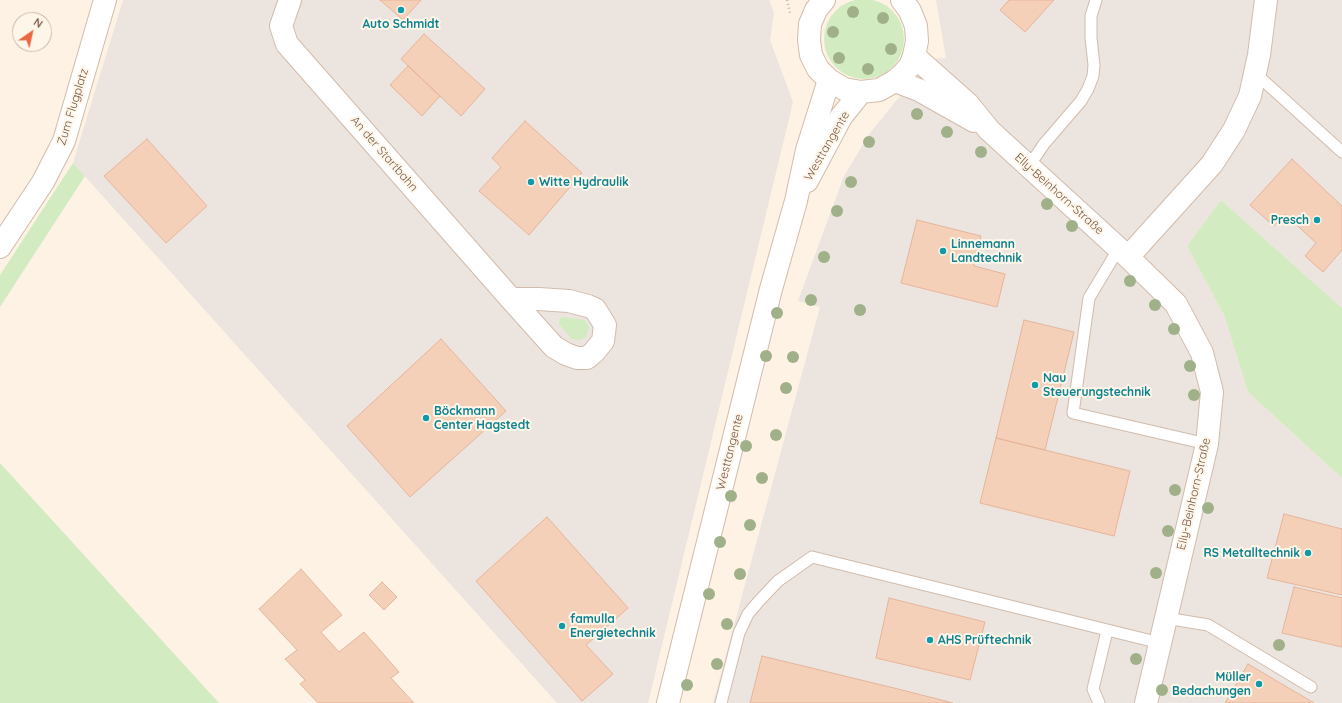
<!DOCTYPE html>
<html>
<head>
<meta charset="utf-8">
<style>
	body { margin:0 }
	#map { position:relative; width:1342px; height:703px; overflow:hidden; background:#fdf2e3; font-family:Quicksand,sans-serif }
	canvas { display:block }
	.north { position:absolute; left:12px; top:12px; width:40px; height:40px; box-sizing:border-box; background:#fff6ea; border:1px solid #c8b7a9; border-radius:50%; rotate:34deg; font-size:11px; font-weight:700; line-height:16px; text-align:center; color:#765848 }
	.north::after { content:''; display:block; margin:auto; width:14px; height:18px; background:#ec6643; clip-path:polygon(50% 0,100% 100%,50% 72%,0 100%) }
</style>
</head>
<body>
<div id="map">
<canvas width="1342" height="703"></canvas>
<div class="north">N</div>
</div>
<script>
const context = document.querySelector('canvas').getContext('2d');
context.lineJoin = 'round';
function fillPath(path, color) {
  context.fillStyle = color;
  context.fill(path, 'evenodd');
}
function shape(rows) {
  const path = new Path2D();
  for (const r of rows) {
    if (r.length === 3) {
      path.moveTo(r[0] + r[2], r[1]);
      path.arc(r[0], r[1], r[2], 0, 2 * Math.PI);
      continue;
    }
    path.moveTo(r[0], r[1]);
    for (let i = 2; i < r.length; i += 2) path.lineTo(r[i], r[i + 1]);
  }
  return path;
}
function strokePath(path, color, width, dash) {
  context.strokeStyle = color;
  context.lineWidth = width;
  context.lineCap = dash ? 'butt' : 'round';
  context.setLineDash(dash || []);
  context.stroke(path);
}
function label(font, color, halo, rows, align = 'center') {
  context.font = font + ' Quicksand,sans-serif';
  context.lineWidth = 4;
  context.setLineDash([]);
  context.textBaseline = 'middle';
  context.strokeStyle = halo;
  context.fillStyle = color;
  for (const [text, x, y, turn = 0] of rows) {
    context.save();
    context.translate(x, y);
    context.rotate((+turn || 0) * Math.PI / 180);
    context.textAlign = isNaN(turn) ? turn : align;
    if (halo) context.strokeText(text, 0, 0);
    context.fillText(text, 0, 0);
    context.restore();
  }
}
const industrial = shape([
	[123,0,769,0,774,12,770,40,793,102,648,703,557,703,73,163],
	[936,0,1342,0,1342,308,1221,200,1187,246,1224,315,1248,392,1342,478,1342,703,713,703,820,307,798,301,844,176,870,133,930,59,946,58]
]);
const green = shape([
	[864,39,40],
	[73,163,85,176,0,307,0,275],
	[1221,200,1342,308,1342,478,1248,392,1224,315,1187,246],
	[562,317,585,320,589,327,586,337,580,340,572,339,559,324,560,319],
	[0,463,219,703,0,703]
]);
const building = shape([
	[380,0,421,0,403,20,380,0],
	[1009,0,1054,0,1025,32,1000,10,1009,0],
	[424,34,485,89,461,116,401,59,424,34],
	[408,66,440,96,422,116,390,85,408,66],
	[525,121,582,173,529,235,479,191,501,167,492,158,525,121],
	[147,139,207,206,166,243,104,176,147,139],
	[1292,159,1342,206,1342,250,1323,272,1305,256,1316,243,1285,214,1274,226,1250,205,1292,159],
	[917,220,981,236,974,266,1005,274,997,307,901,283,917,220],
	[1024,320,1074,332,1045,450,996,438,1024,320],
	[441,339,506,411,410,497,347,426,441,339],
	[996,438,1130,471,1114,536,980,503,996,438],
	[1284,514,1342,529,1342,595,1267,578,1284,514],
	[547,517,628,608,586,645,613,674,582,701,476,581,547,517],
	[301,569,342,615,321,632,339,652,364,632,399,672,391,678,414,703,318,703,300,684,305,680,285,659,297,650,259,609,301,569],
	[382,582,397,597,384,610,369,595,382,582],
	[1294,587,1342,598,1342,647,1282,633,1294,587],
	[889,598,985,622,970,680,876,658,889,598],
	[762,656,898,689,953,703,750,703,762,656],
	[1248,664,1314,703,1225,703,1248,664]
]);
const path = shape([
	[787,0,790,13]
]);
const lane = shape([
	[1255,73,1342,152],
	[1029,166,1044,144,1081,101,1088,89,1093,76,1094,65,1091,38,1091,16,1096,0],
	[1119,248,1089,298,1073,413,1207,444],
	[1166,618,1208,625,1311,687],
	[721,703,739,633,748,614,759,601,778,581,812,557,1160,643],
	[1099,703,1093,689,1107,631]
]);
const street = shape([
	[290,0,281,26,287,44,511,299,554,347,566,354,577,358,587,358,594,352,603,341,605,325,595,309,588,306,569,301,539,299,511,299],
	[914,56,968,104,989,130,1128,257,1176,304,1202,353,1212,392,1207,444,1146,703],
	[895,81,919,90,974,121],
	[0,247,43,182,64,141,105,0],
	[1128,257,1212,164,1234,130,1250,96,1259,55,1266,0]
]);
const secondary = shape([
	[824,0,816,10,810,24,809,40,811,55,818,69,829,80,844,89,861,92,879,90,895,81,903,74,910,66,914,56,917,41,916,26,910,11,902,0],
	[807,181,841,117,861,92],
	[668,703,771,289,796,201,807,150,829,80]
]);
const trees = [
	[853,12],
	[883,18],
	[833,32],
	[891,49],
	[839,58],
	[868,69],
	[917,114],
	[947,132],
	[869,142],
	[981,152],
	[851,182],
	[1047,204],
	[837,211],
	[1072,226],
	[824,257],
	[1130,281],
	[811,300],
	[1155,305],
	[860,310],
	[777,313],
	[1174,329],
	[766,356],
	[793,357],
	[1190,366],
	[786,388],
	[1194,395],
	[776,435],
	[746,446],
	[762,478],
	[1175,490],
	[731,496],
	[1208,508],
	[750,525],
	[1168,531],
	[720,542],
	[1156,573],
	[740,574],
	[709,594],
	[727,624],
	[1279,645],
	[1136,659],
	[717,664],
	[687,685],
	[1162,690]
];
const markers = [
	[401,10,4,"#0f9aa8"],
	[531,182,4,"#0f9aa8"],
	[1317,220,4,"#0f9aa8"],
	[943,251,4,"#0f9aa8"],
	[1035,385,4,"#0f9aa8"],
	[426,418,4,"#0f9aa8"],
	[1308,553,4,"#0f9aa8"],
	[562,626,4,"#0f9aa8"],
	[930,640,4,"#0f9aa8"],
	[1259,684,4,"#0f9aa8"]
];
const cultureNames = [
	["Auto Schmidt",401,24,"center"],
	["Witte Hydraulik",539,182],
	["Presch",1309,220,"right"],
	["Linnemann",951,244],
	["Landtechnik",951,258],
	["Nau",1043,378],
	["Steuerungstechnik",1043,392],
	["Böckmann",434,411],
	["Center Hagstedt",434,425],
	["RS Metalltechnik",1300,553,"right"],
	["famulla",570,619],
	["Energietechnik",570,633],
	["AHS Prüftechnik",938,640],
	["Müller",1251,677,"right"],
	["Bedachungen",1251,691,"right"]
];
const streetNames = [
	["Zum Flugplatz",73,107,-73],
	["Westtangente",827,146,-60],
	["An der Startbahn",384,154,49],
	["Elly-Beinhorn-Straße",1059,194,42],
	["Westtangente",730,452,-76],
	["Elly-Beinhorn-Straße",1194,494,-77]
];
fillPath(industrial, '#ece4de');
fillPath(green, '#d3ebc1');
fillPath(building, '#f4d0b9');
strokePath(building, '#e7b599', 1);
strokePath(lane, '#d1bcac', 13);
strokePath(street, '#d1bcac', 24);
strokePath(secondary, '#d4bba9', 24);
strokePath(path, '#d8b39c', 2.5, [1, 3]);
strokePath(lane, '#fff', 11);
strokePath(street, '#fff', 22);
strokePath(secondary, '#fff', 22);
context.fillStyle = '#a0b189';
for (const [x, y] of trees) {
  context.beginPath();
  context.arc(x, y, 6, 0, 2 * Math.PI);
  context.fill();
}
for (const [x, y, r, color] of markers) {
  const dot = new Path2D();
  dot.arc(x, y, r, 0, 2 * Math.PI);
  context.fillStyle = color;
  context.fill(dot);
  strokePath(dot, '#fff6ea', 1.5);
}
label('bold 12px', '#0d838f', '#fff6ea', cultureNames, 'left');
label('12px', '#765848', '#fff6ea', streetNames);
</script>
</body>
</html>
